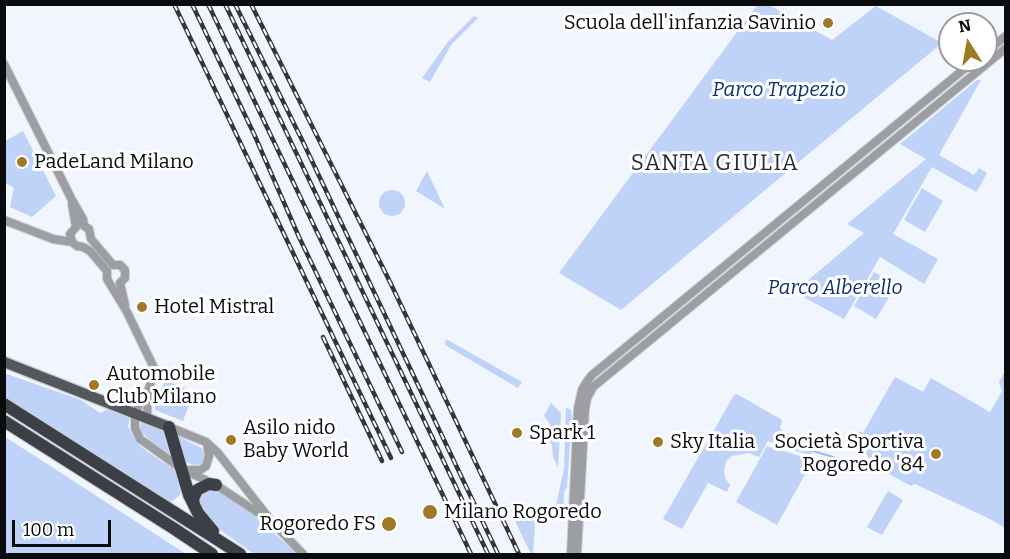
<!DOCTYPE html>
<html>
<head>
<meta charset="utf-8">
<style>
	body { margin:0 }
	#map { position:relative; width:1010px; height:559px; overflow:hidden; background:#f1f5fd; font-family:Bitter,serif }
	canvas { display:block }
	.frame { position:absolute; inset:0; border:6px solid #0a0b0e; pointer-events:none }
	.north { position:absolute; left:938px; top:12px; width:60px; height:60px; box-sizing:border-box; background:#fff; border:2px solid #9d9d9f; border-radius:50%; rotate:349deg; font-size:16px; font-weight:700; line-height:24px; text-align:center; color:#0a0b0e }
	.north::after { content:''; display:block; margin:auto; width:21px; height:27px; background:#a07927; clip-path:polygon(50% 0,100% 100%,50% 72%,0 100%) }
	.scale { position:absolute; left:12px; top:520px; width:99px; height:27px; box-sizing:border-box; border:3px solid #0a0b0e; border-top:0; padding-left:8px; font-size:18px; line-height:21px; white-space:nowrap; color:#0a0b0e; -webkit-text-stroke:4px #fff; paint-order:stroke }
</style>
</head>
<body>
<div id="map">
<canvas width="1010" height="559"></canvas>
<div class="frame"></div>
<div class="north">N</div>
<div class="scale">100 m</div>
</div>
<script>
const context = document.querySelector('canvas').getContext('2d');
context.lineJoin = 'round';
function fillPath(path, color) {
  context.fillStyle = color;
  context.fill(path, 'evenodd');
}
function shape(rows) {
  const path = new Path2D();
  for (const r of rows) {
    if (r.length === 3) {
      path.moveTo(r[0] + r[2], r[1]);
      path.arc(r[0], r[1], r[2], 0, 2 * Math.PI);
      continue;
    }
    path.moveTo(r[0], r[1]);
    for (let i = 2; i < r.length; i += 2) path.lineTo(r[i], r[i + 1]);
  }
  return path;
}
function strokePath(path, color, width, dash) {
  context.strokeStyle = color;
  context.lineWidth = width;
  context.lineCap = dash ? 'butt' : 'round';
  context.setLineDash(dash || []);
  context.stroke(path);
}
function label(font, color, halo, rows, align = 'center') {
  context.font = font + ' Bitter,serif';
  context.lineWidth = 6;
  context.setLineDash([]);
  context.textBaseline = 'middle';
  context.strokeStyle = halo;
  context.fillStyle = color;
  for (const [text, x, y, turn = 0] of rows) {
    context.save();
    context.translate(x, y);
    context.rotate((+turn || 0) * Math.PI / 180);
    context.textAlign = isNaN(turn) ? turn : align;
    if (halo) context.strokeText(text, 0, 0);
    context.fillText(text, 0, 0);
    context.restore();
  }
}
const green = shape([
	[757,5,769,5,832,40,876,6,942,43,621,310,559,273],
	[474,16,478,18,451,45,430,82,422,78,447,43],
	[977,80,981,80,939,155,974,175,979,168,987,173,980,186,976,192,932,167,893,234,938,259,924,284,880,257,844,319,794,292,864,233,847,224,926,159,900,144],
	[23,131,56,196,32,217,10,207,14,188,5,183,5,141],
	[427,171,445,209,416,191],
	[922,188,943,201,925,232,904,220],
	[392,203,13],
	[874,272,896,285,876,319,854,306],
	[446,339,522,382,518,388,445,345],
	[1005,371,1005,528,992,520,915,484,911,486,878,468,854,440,858,431,863,433,895,377,923,392,931,378,990,412,1002,391,999,382],
	[4,373,81,400,100,413,110,408,130,416,128,427,140,446,161,461,177,469,181,488,180,495,170,503,5,398],
	[165,380,189,390,191,400,183,421,155,410,155,403],
	[737,394,782,420,780,429,813,447,811,456,768,441,759,457,748,453,732,456,726,461,724,471,725,478,730,485,727,492,708,483,682,529,663,519,734,395],
	[551,403,561,413,558,468,553,457,552,445,544,431,550,424,544,416],
	[566,407,571,410,572,415,567,487,564,492,563,514,554,514,564,469],
	[143,422,147,422,163,431,170,454,160,449,141,432,139,426],
	[176,435,203,449,205,458,201,464,194,465,185,462],
	[5,437,38,458,186,554,5,554],
	[767,446,813,460,777,525,736,502],
	[215,489,248,510,297,554,254,554,220,530,207,518,198,499,202,491],
	[888,491,903,500,882,535,867,527],
	[527,514,534,519,535,523,533,554,531,554,512,515]
]);
const stream = shape([
	[773,439,853,463]
]);
const minor = shape([
	[986,51,1006,36],
	[4,64,72,200,83,219,84,226,89,229,91,239,113,265],
	[4,220,53,239,72,242,77,246,83,247,90,251,107,271,107,279,127,312,155,370,148,391,139,404,135,416,135,428,140,439,182,469,216,485,272,522],
	[72,242,70,234,76,227,72,204],
	[113,265,120,265,125,270,125,278,120,283],
	[120,283,125,305],
	[147,418,148,393],
	[169,427,206,442,218,453,272,522,303,554],
	[189,470,200,470,206,466,209,456,207,443],
	[571,554,578,408,582,390,586,383,592,375,975,60],
	[577,554,585,409,587,398,593,387,1006,48]
]);
const major = shape([
	[4,362,169,427]
]);
const highway = shape([
	[4,404,240,554],
	[4,421,173,528,212,554],
	[169,427,189,495,198,513,213,531],
	[194,505,193,499,197,490,209,484,216,485]
]);
const rail = shape([
	[174,4,391,458],
	[192,4,254,134,299,237,402,452],
	[208,4,471,554],
	[225,4,488,554],
	[235,4,303,142,498,554],
	[251,4,390,282,519,554],
	[323,337,382,461]
]);
const markers = [
	[828,23,6,"#a07927"],
	[22,162,6,"#a07927"],
	[142,307,6,"#a07927"],
	[94,385,6,"#a07927"],
	[517,433,6,"#a07927"],
	[231,440,6,"#a07927"],
	[658,442,6,"#a07927"],
	[936,454,6,"#a07927"],
	[430,512,8,"#a07927"],
	[389,524,8,"#a07927"]
];
const poiNames = [
	["Scuola dell'infanzia Savinio",816,23,"right"],
	["PadeLand Milano",34,162],
	["Hotel Mistral",154,307],
	["Automobile",106,374],
	["Club Milano",106,397],
	["Asilo nido",243,428],
	["Baby World",243,451],
	["Spark 1",529,433],
	["Sky Italia",670,442],
	["Società Sportiva",924,442,"right"],
	["Rogoredo '84",924,465,"right"],
	["Milano Rogoredo",444,512],
	["Rogoredo FS",376,524,"right"]
];
const parkNames = [
	["Parco Trapezio",779,90],
	["Parco Alberello",835,288]
];
const quarterNames = [
	["SANTA GIULIA",715,164]
];
fillPath(green, '#bfd3f8');
strokePath(stream, '#9bbbf6', 2);
strokePath(minor, '#ccd0d7', 10);
strokePath(major, '#ccd0d7', 13);
strokePath(highway, '#ccd0d7', 14);
strokePath(minor, '#9c9ea1', 8);
strokePath(major, '#54585d', 10);
strokePath(highway, '#3c3f45', 12);
strokePath(rail, '#35363a', 4.5);
strokePath(rail, '#fff', 2, [7]);
for (const [x, y, r, color] of markers) {
  const dot = new Path2D();
  dot.arc(x, y, r, 0, 2 * Math.PI);
  context.fillStyle = color;
  context.fill(dot);
  strokePath(dot, '#fff', 2);
}
label('20px', '#0a0b0e', '#fff', poiNames, 'left');
label('italic 20px', '#0e3072', '#fff', parkNames);
context.letterSpacing = '1.5px';
label('22px', '#272a30', '#fff', quarterNames);
context.letterSpacing = '0px';
</script>
</body>
</html>
